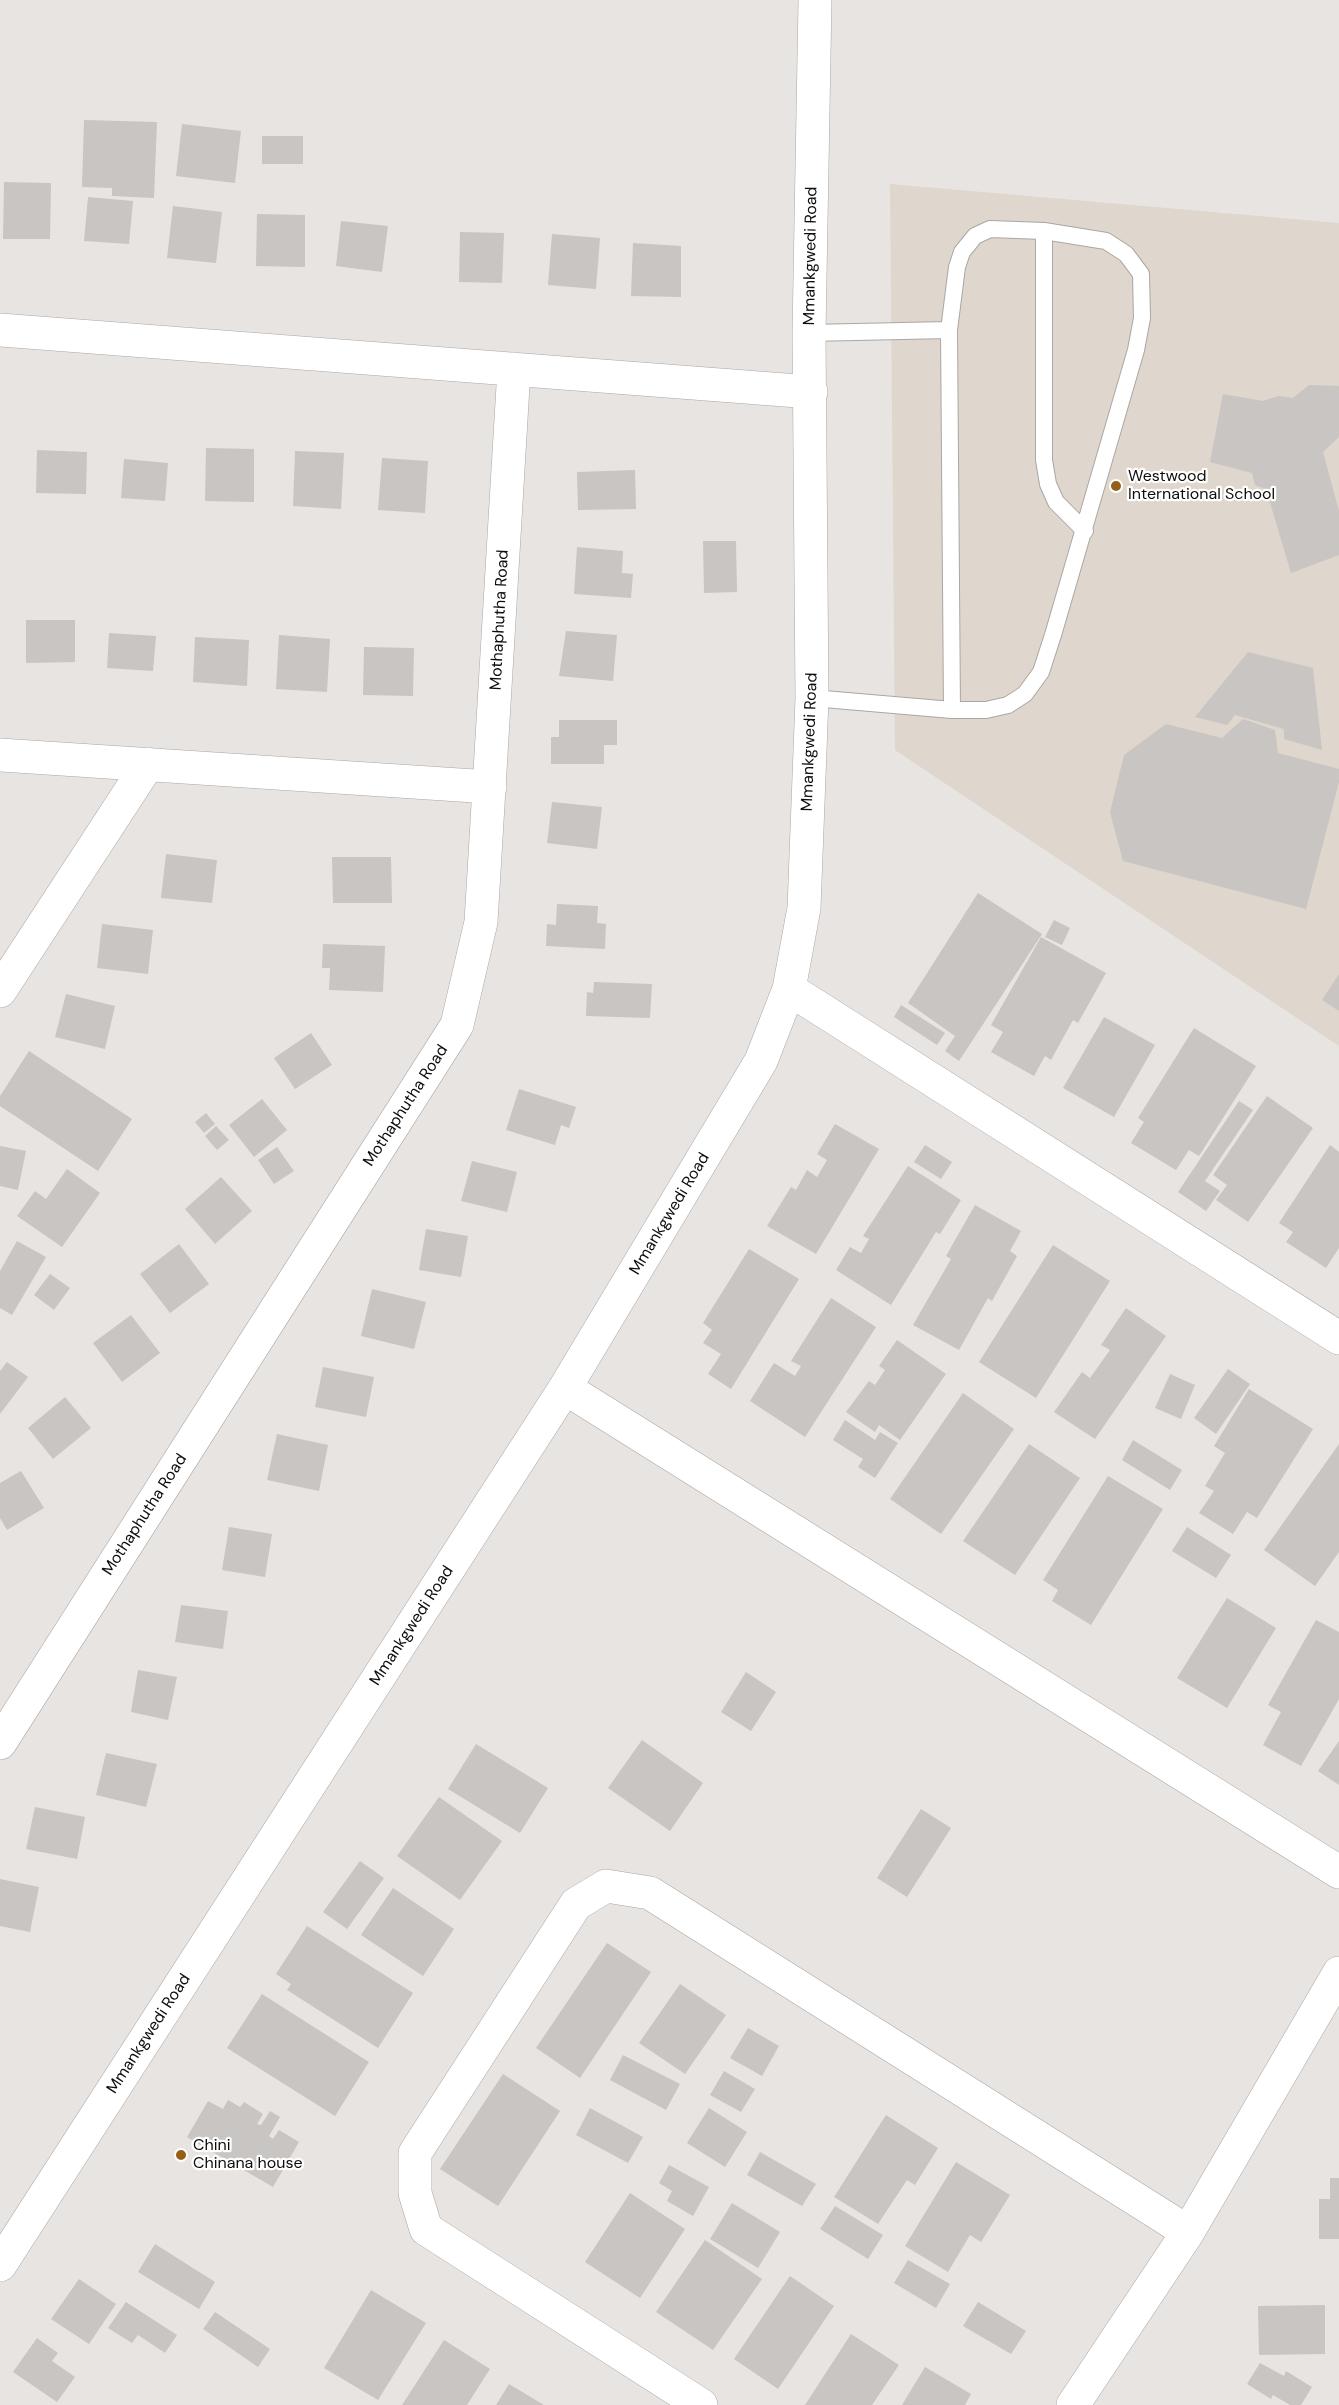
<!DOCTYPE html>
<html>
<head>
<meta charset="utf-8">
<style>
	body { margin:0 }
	canvas { display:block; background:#e7e4e1 }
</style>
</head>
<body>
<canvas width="1339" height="2405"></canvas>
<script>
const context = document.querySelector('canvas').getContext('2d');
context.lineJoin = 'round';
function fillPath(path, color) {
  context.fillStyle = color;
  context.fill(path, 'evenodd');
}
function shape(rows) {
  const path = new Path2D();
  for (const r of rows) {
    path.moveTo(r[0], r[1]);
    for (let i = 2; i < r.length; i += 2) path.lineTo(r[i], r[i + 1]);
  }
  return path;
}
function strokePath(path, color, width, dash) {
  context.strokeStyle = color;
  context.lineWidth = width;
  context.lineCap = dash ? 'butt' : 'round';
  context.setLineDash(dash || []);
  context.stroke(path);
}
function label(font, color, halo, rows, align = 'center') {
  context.font = font + ' "DM Sans",sans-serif';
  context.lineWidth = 4.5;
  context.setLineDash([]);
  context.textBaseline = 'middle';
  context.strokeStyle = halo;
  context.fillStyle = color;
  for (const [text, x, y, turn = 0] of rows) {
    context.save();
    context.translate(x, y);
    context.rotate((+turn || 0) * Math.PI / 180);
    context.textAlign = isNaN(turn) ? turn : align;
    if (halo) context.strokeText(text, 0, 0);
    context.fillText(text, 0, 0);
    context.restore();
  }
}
const built = shape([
	[890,184,1339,223,1339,1046,895,750]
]);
const building = shape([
	[84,120,157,122,154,198,112,196,112,188,82,187],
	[182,124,241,131,235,183,176,176],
	[262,136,303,136,303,164,262,164],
	[4,182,51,183,50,239,3,239],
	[88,197,133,201,129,244,84,241],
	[173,206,222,212,216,263,167,258],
	[257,214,305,215,305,267,256,266],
	[341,221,388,226,382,272,336,266],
	[460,232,504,233,502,283,459,282],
	[552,234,600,238,596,289,548,285],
	[633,243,681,246,681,297,631,296],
	[1309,385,1339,386,1339,437,1323,452,1339,511,1339,555,1291,573,1266,489,1255,485,1252,473,1210,462,1223,394,1263,401,1278,396,1293,398],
	[206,448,254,449,254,502,205,501],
	[37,450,87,452,86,494,36,493],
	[295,451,344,453,341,509,293,506],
	[382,458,428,461,425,513,378,510],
	[124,459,168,463,165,501,121,498],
	[635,470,636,509,578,510,577,472],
	[703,541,736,541,737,592,704,593],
	[577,547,623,551,622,573,633,574,631,598,574,594],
	[26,620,75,620,75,662,26,663],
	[566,631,617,635,613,681,559,676],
	[109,633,156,636,153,671,107,668],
	[279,635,330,639,327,692,276,689],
	[195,637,249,640,247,686,193,682],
	[364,647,414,648,413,696,363,695],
	[1248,652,1313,668,1322,750,1284,739,1284,729,1235,715,1227,725,1195,717],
	[1243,719,1275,730,1278,753,1339,769,1339,782,1306,909,1123,861,1110,812,1124,755,1166,724,1222,738],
	[559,720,617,720,617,745,604,745,604,764,551,764,551,737,559,737],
	[552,802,602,807,597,849,547,843],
	[166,854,217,860,212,903,161,898],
	[332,857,391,857,392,903,333,903],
	[978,893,1042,934,959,1061,945,1051,955,1036,908,1003],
	[557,904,598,906,597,923,606,924,605,949,546,946,547,924,556,925],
	[1054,920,1070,928,1062,945,1045,937],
	[102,924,153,930,148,974,97,968],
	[1041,937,1106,973,1078,1023,1073,1020,1051,1060,1045,1056,1034,1076,991,1052,1003,1032,991,1025],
	[323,944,385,946,383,992,329,990,330,968,322,968],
	[1339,974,1339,1011,1322,1000],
	[594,982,652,984,650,1018,586,1016,587,992,593,993],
	[66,994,115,1006,105,1049,55,1037],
	[901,1005,945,1033,937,1045,894,1017],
	[1104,1017,1155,1045,1114,1117,1063,1088],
	[1194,1028,1256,1066,1199,1156,1189,1150,1176,1170,1131,1143,1144,1122,1138,1118],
	[311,1033,332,1065,295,1089,274,1058],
	[29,1051,132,1119,98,1171,0,1106,0,1096],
	[519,1089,576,1107,569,1128,561,1125,555,1145,506,1130],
	[1267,1096,1313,1128,1248,1222,1216,1200,1227,1185,1213,1175],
	[262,1099,287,1130,254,1157,229,1125],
	[1239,1101,1253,1110,1205,1181,1220,1191,1206,1211,1178,1192],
	[206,1113,215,1124,204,1133,195,1122],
	[835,1124,879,1149,816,1254,767,1226,791,1187,796,1190,807,1170,817,1177,827,1160,817,1154],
	[216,1126,229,1140,217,1150,205,1136],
	[925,1145,952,1162,941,1179,914,1162],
	[1330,1145,1339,1152,1339,1248,1326,1268,1286,1242,1293,1232,1279,1223],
	[0,1146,26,1151,18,1190,0,1186],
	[277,1147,294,1171,274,1184,258,1160],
	[472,1161,517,1172,507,1212,461,1201],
	[908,1166,961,1200,940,1234,936,1232,891,1305,836,1270,850,1247,861,1253,869,1239,863,1236],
	[67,1169,100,1193,62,1247,17,1216,35,1191,46,1199],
	[221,1177,252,1211,215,1244,185,1209],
	[975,1205,1021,1231,1010,1251,1017,1256,992,1301,988,1298,959,1350,913,1325,951,1259,946,1256],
	[426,1229,468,1236,461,1277,419,1270],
	[17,1241,46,1257,12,1315,0,1308,0,1271],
	[179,1244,209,1284,170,1313,140,1274],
	[1053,1245,1110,1281,1036,1398,979,1362],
	[749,1249,799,1279,731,1389,708,1374,721,1354,703,1343,712,1330,703,1323],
	[50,1274,70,1288,54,1310,34,1295],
	[372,1289,426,1302,414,1349,361,1336],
	[831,1298,876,1327,805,1437,750,1401,774,1363,795,1376,801,1366,791,1361],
	[1126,1308,1166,1336,1095,1439,1054,1412,1082,1372,1090,1378,1110,1350,1101,1345],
	[131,1315,160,1353,122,1382,93,1343],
	[897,1340,946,1374,900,1440,879,1425,875,1432,846,1412,869,1381,875,1385,885,1370,879,1366],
	[7,1362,28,1377,0,1414,0,1371],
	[323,1367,374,1377,366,1417,315,1407],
	[1228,1369,1250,1384,1216,1434,1194,1418],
	[1170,1374,1195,1385,1181,1419,1155,1408],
	[1249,1389,1313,1429,1257,1518,1247,1512,1233,1534,1199,1513,1214,1491,1205,1486,1225,1453,1214,1446],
	[963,1393,1014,1429,941,1534,890,1499],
	[65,1397,91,1428,53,1459,28,1428],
	[845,1420,875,1440,880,1432,898,1443,875,1478,858,1467,863,1459,833,1440],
	[277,1434,328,1445,319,1491,267,1480],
	[1133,1440,1182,1470,1170,1490,1122,1460],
	[1029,1444,1080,1478,1015,1575,963,1541],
	[1339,1444,1339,1552,1315,1586,1264,1550],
	[21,1471,44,1508,7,1530,0,1518,0,1483],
	[1108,1476,1163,1509,1091,1625,1052,1601,1058,1590,1043,1580],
	[229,1527,272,1534,265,1577,222,1570],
	[1187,1527,1231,1555,1216,1578,1172,1551],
	[1227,1598,1276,1628,1227,1708,1177,1678],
	[181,1605,228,1611,223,1649,175,1642],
	[1316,1620,1339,1632,1339,1699,1301,1766,1263,1745,1281,1712,1268,1705],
	[138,1670,177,1677,168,1720,131,1712],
	[746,1672,776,1692,751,1731,721,1712],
	[642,1740,703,1783,670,1831,608,1788],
	[1339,1741,1339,1785,1318,1771],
	[476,1744,548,1788,520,1833,448,1789],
	[106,1753,157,1764,146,1807,96,1795],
	[439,1797,502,1841,460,1900,397,1856],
	[35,1807,85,1817,77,1859,26,1849],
	[921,1809,951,1828,907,1897,877,1878],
	[360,1861,384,1878,347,1929,323,1912],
	[0,1879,39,1887,30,1932,0,1926],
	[393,1888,454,1929,423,1976,361,1935],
	[307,1926,413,1993,378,2048,287,1990,291,1984,276,1974],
	[607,1943,651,1972,580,2078,536,2048],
	[680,1984,726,2015,685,2074,639,2043],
	[262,1994,369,2062,335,2116,227,2048],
	[748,2028,779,2046,762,2076,730,2058],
	[623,2055,680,2084,666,2110,610,2080],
	[724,2071,755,2089,741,2112,710,2095],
	[503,2074,560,2111,498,2206,440,2169],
	[228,2100,240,2107,244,2102,263,2114,257,2124,261,2125,270,2111,280,2117,269,2136,273,2139,279,2130,299,2142,273,2187,187,2137,208,2101,223,2109],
	[590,2108,643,2137,628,2163,576,2135],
	[709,2108,747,2132,725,2167,687,2143],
	[886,2115,938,2148,915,2185,907,2180,878,2224,834,2197],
	[760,2152,816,2184,802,2206,747,2175],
	[956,2162,1010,2195,981,2242,970,2235,948,2272,905,2246],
	[669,2165,709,2187,693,2216,667,2201,672,2191,659,2183],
	[1330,2178,1339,2178,1339,2239,1319,2239,1319,2199,1330,2199],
	[630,2193,685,2229,640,2298,585,2262],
	[732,2203,780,2232,758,2268,710,2239],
	[835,2206,883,2235,868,2259,820,2229],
	[705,2240,762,2279,713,2350,656,2312],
	[155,2244,215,2282,199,2309,138,2272],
	[908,2260,950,2284,936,2308,894,2283],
	[790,2276,834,2306,778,2389,734,2359],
	[79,2279,116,2304,89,2344,51,2319],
	[371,2290,426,2323,378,2400,324,2368],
	[126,2302,177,2335,165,2353,138,2335,132,2343,108,2328],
	[978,2302,1026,2331,1011,2354,963,2326],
	[1325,2305,1325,2354,1259,2355,1258,2306],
	[215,2312,270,2349,258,2367,203,2329],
	[851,2334,899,2365,872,2405,805,2405],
	[37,2338,58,2353,52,2361,75,2377,57,2402,13,2372],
	[444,2340,490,2369,467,2405,402,2405],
	[1260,2363,1284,2376,1286,2371,1312,2387,1301,2405,1290,2405,1273,2395,1271,2399,1247,2384],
	[925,2367,971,2394,965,2405,902,2405],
	[509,2384,544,2405,496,2405]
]);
const service = shape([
	[1044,231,1044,460,1048,484,1056,502,1085,531],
	[949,330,952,710],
	[809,333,949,330,957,267,962,252,975,236,990,229,1044,231,1106,241,1126,254,1141,274,1142,318,1136,350,1053,635,1041,672,1025,694,1008,705,986,710,952,710,812,698]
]);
const minor = shape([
	[0,330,811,392],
	[0,755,490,787],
	[789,989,1339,1338],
	[0,991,148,764],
	[565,1388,1339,1872],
	[0,1743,457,1025,481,922,514,369],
	[0,2265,565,1388,761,1061,789,989,804,908,812,698,809,333,815,0],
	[701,2405,426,2229,415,2193,415,2153,576,1904,606,1886,650,1893,1188,2232],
	[1073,2405,1188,2232,1339,1973]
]);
const markers = [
	[1116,486,6,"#965f18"],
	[181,2155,6,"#965f18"]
];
const streetNames = [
	["Mmankgwedi Road",811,256,-89],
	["Mothaphutha Road",500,620,-87],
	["Mmankgwedi Road",810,742,-88],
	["Mothaphutha Road",406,1106,-57],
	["Mmankgwedi Road",670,1214,-59],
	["Mothaphutha Road",145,1515,-57],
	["Mmankgwedi Road",412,1626,-57],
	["Mmankgwedi Road",149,2034,-57]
];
const poiNames = [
	["Westwood",1128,477],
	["International School",1128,495],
	["Chini",193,2146],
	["Chinana house",193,2164]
];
fillPath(built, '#dfd6cd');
fillPath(building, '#c8c5c2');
strokePath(service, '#aaa7a4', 18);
strokePath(minor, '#aaa7a4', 34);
strokePath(service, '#fff', 16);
strokePath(minor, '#fff', 33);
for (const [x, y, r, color] of markers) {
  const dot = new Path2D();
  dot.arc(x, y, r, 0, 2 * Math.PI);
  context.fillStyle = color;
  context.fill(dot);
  strokePath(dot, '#fff', 2);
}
label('16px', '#0e0d0c', '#fff', streetNames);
label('16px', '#0e0d0c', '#fff', poiNames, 'left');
</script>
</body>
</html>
